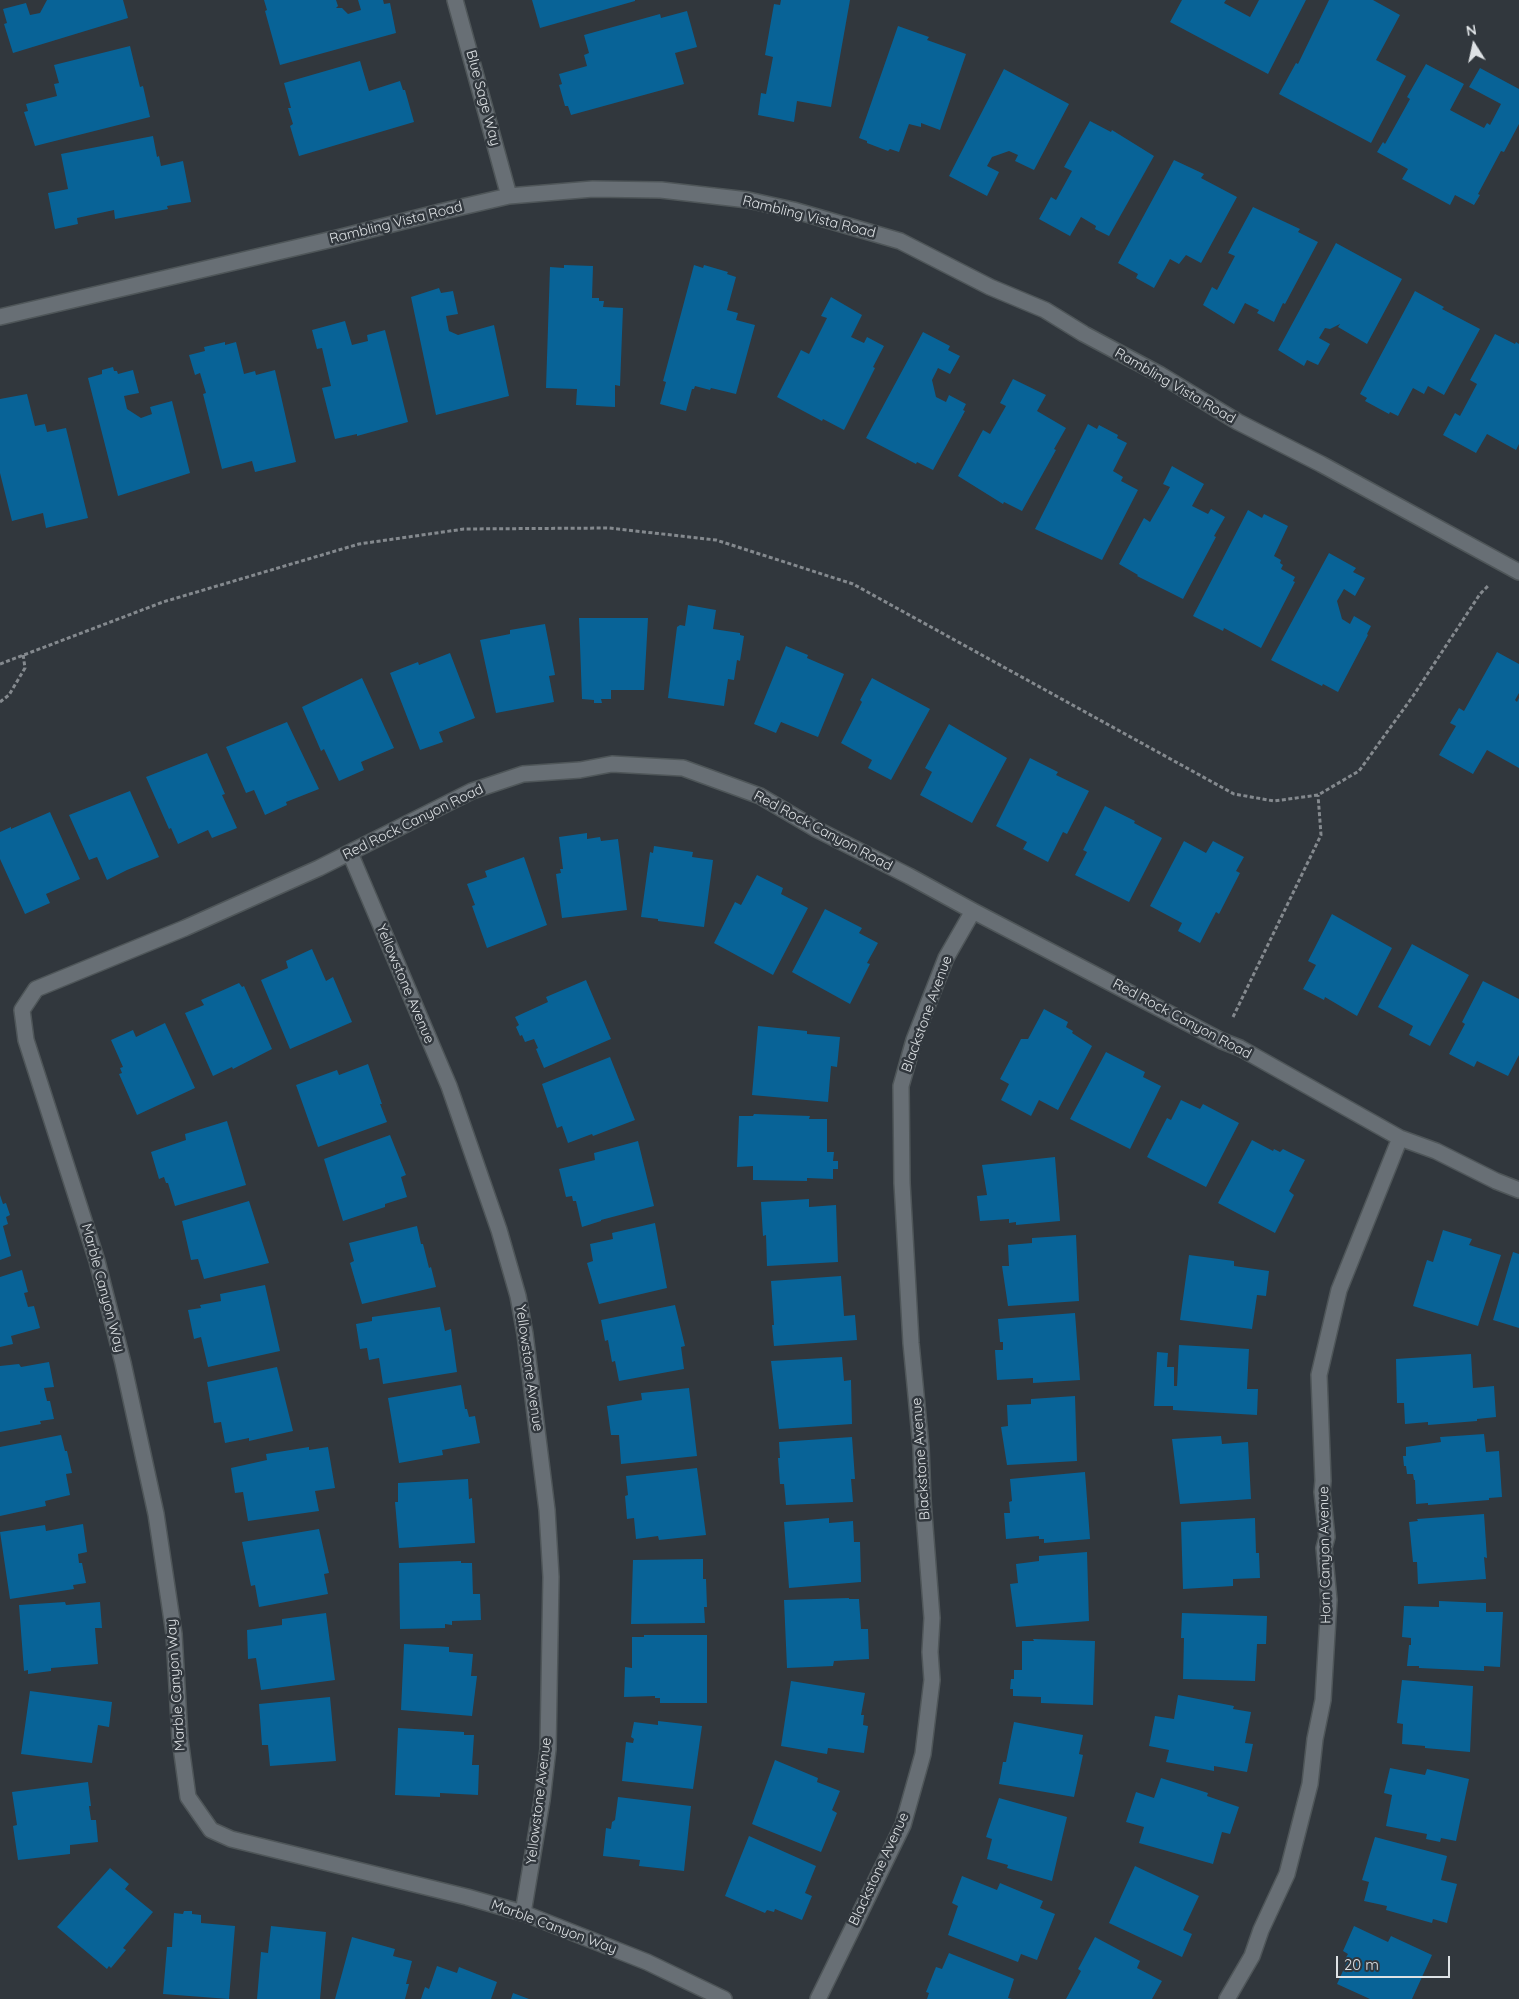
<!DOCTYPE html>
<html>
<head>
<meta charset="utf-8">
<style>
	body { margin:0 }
	#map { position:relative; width:1519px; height:1999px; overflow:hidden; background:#31373d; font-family:Quicksand,sans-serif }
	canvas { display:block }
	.north { position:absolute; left:1449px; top:20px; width:50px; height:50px; -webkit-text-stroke:4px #31373d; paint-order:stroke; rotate:350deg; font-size:14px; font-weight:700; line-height:20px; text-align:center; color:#dee2e5 }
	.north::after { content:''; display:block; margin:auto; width:18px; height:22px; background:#dee2e5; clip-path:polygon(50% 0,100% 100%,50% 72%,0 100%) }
	.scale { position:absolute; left:1336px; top:1956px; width:114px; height:22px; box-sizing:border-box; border:2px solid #dee2e5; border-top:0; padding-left:6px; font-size:15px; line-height:18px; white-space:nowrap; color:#dee2e5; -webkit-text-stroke:4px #31373d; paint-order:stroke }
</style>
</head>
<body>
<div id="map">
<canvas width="1519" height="1999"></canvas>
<div class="north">N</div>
<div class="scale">20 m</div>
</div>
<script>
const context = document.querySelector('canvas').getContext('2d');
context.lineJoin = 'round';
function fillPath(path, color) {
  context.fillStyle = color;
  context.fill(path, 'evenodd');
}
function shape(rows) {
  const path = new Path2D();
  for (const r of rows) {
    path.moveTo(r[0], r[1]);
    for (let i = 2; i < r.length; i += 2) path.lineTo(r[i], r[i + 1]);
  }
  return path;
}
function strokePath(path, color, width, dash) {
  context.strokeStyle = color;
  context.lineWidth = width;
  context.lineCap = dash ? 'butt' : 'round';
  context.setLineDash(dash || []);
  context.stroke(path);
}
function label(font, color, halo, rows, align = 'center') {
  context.font = font + ' Quicksand,sans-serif';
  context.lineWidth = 5;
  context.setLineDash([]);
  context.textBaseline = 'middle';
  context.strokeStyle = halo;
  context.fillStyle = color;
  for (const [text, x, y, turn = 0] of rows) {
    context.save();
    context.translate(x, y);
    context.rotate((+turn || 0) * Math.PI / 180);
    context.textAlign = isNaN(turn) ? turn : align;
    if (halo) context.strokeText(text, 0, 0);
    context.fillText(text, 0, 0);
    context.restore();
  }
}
const building = shape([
	[47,0,123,0,128,18,13,53,4,24,7,23,3,9,26,3,30,15,40,13],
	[264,0,336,0,338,6,336,8,342,8,348,14,361,10,358,0,383,0,384,4,390,3,396,33,280,65,265,11,267,10],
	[532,0,635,0,635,1,540,28],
	[781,0,850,0,831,107,797,101,794,122,758,115,761,93,766,94,773,57,765,55,774,4,780,5],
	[1182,0,1226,0,1224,3,1250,17,1259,0,1306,0,1268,74,1170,22],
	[1329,0,1373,0,1400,15,1376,60,1406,76,1371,143,1279,94,1296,63,1298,64],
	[687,11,697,47,675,53,684,84,571,115,568,106,565,106,559,85,562,84,559,74,587,66,584,55,589,53,584,35,660,14,661,18],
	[898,26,929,37,927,40,966,54,940,130,921,123,921,127,909,124,899,152,890,149,888,151,867,143,867,141,859,138],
	[130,46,140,87,143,86,150,117,35,146,24,112,28,111,26,104,57,96,54,84,59,83,54,65],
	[360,61,369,91,400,81,403,90,405,90,414,122,299,156,290,126,293,124,288,108,291,108,284,83],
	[1426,64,1464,84,1450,110,1484,128,1487,123,1490,125,1501,104,1469,87,1480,68,1519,89,1519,124,1504,152,1501,151,1478,194,1480,195,1474,205,1455,195,1450,205,1402,179,1408,169,1377,152,1383,142,1385,144,1410,99,1407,97],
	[1004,69,1069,104,1034,170,1015,161,1018,155,1009,151,992,157,987,166,999,172,987,196,949,176],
	[1090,121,1111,132,1112,130,1154,156,1109,236,1095,229,1096,226,1081,217,1070,236,1039,219,1051,197,1056,200,1072,171,1064,167],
	[153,136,157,157,159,156,161,166,183,161,191,202,167,206,168,209,115,219,114,210,77,218,78,224,55,229,48,193,68,189,61,154],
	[1174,160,1204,174,1201,178,1237,197,1201,263,1186,255,1179,264,1170,259,1154,288,1136,278,1138,274,1118,263],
	[1253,207,1300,229,1298,232,1318,242,1285,304,1283,303,1274,322,1257,313,1259,310,1245,303,1234,324,1203,305,1212,287,1217,290,1235,256,1228,253],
	[1336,243,1402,279,1367,344,1338,327,1340,324,1330,329,1325,328,1319,338,1330,344,1318,365,1307,360,1304,366,1278,350],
	[564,265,593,266,592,298,599,298,599,301,604,301,603,307,623,308,620,386,615,385,615,407,576,405,577,389,546,388,550,267,564,268],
	[694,265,703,268,704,265,728,272,727,274,736,277,727,310,738,313,736,320,755,325,736,394,711,388,710,390,695,386,694,389,692,389,686,411,660,404,666,382,663,381],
	[439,288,441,293,453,291,458,314,446,316,449,331,458,335,494,325,509,396,436,415,411,297],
	[1415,291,1444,307,1442,309,1480,329,1444,395,1428,386,1424,394,1413,388,1398,416,1390,412,1389,414,1365,401,1367,398,1360,394],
	[831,297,862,315,851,337,864,343,867,337,884,346,873,367,875,368,844,430,823,419,822,421,777,397,801,350,809,354,827,318,821,316],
	[345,321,352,345,368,341,367,335,385,330,408,422,357,436,357,434,335,439,322,388,331,386,322,348,317,349,312,330],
	[923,332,950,346,948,350,960,356,950,374,938,368,932,380,936,397,946,402,949,395,966,404,963,410,965,411,933,470,917,462,916,464,866,438],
	[1495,334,1515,344,1516,342,1519,344,1519,444,1516,450,1487,434,1476,453,1443,435,1455,413,1460,416,1477,384,1470,380],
	[225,342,225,345,236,342,244,374,255,371,256,375,275,370,296,462,255,472,252,461,222,469,203,394,206,393,200,373,195,375,189,355,205,351,204,347],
	[113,367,114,371,117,371,118,374,133,370,139,393,124,396,127,409,141,418,152,414,150,407,172,401,190,473,118,496,88,378,102,374,102,370],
	[1013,379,1046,395,1037,411,1066,428,1054,449,1056,450,1022,511,1004,502,1003,504,958,476,983,430,990,434,1006,406,1000,403],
	[27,394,35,426,45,424,47,432,66,428,88,518,46,528,43,513,12,521,0,473,0,399],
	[1088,424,1097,429,1099,425,1118,435,1117,438,1127,443,1113,471,1123,477,1121,481,1138,490,1102,560,1035,529],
	[1172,466,1204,484,1192,506,1208,514,1211,509,1225,517,1214,536,1216,537,1183,599,1137,576,1138,575,1119,564,1144,518,1150,522,1170,487,1163,484],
	[1248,510,1262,518,1264,514,1288,526,1274,556,1281,560,1280,563,1283,565,1281,569,1295,577,1293,581,1295,582,1261,648,1224,628,1223,631,1193,616],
	[1329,553,1356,568,1353,572,1365,578,1355,596,1344,589,1337,601,1342,619,1350,624,1354,616,1371,626,1367,634,1368,635,1338,692,1323,684,1322,686,1271,660],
	[688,605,716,610,713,629,740,633,740,635,744,636,740,661,737,660,734,680,728,679,724,706,668,698,677,627,680,625,685,626],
	[579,618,648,618,644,690,611,690,611,699,601,699,602,703,594,703,594,700,582,699],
	[545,624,555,675,549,676,554,702,496,713,480,640,510,634,510,630],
	[786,646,808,655,807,658,844,674,818,737,781,722,776,733,754,724],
	[1497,652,1519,664,1519,693,1515,700,1517,702,1519,698,1519,768,1487,750,1473,774,1439,755,1456,726,1450,723,1459,708,1464,711],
	[450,653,475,718,439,732,443,742,420,750,390,673,418,662,419,665],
	[362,678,394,748,361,762,364,770,339,781,324,749,321,751,302,707],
	[872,678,930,709,891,780,868,768,872,760,841,743,862,702,860,700],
	[287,722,319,789,286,802,287,805,265,815,254,790,246,793,226,747],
	[949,724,1007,758,972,823,920,795,932,772,925,768],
	[207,753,225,794,222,795,237,828,212,838,208,830,178,844,171,828,169,829,146,777],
	[1030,758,1058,772,1056,775,1089,791,1067,834,1063,832,1048,862,1023,849,1027,842,996,826],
	[130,791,159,857,127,870,107,880,97,857,89,860,69,815],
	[1105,806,1135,821,1134,823,1162,838,1129,902,1075,875,1087,852,1083,850],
	[50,812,80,879,46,894,50,903,25,914,0,859,0,832,11,827,11,829],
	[587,833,587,839,600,837,601,841,618,839,627,910,562,918,556,874,561,873,560,869,563,869,559,837],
	[1184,841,1206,853,1213,841,1244,857,1236,871,1240,873,1219,914,1216,912,1200,943,1178,931,1182,923,1150,906],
	[654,846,693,852,692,857,713,860,704,927,658,921,658,919,641,917,650,852,653,853],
	[524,857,547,925,487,948,472,906,475,905,467,884,487,877,485,871],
	[757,875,783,888,781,894,808,908,773,975,714,943,735,902,741,905],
	[825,909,862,928,859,933,878,943,867,963,870,964,850,1004,792,972],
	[1332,914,1392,948,1357,1016,1325,997,1324,1000,1303,989,1316,965,1308,961],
	[1412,944,1469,975,1430,1046,1409,1035,1413,1026,1378,1007],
	[312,949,326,981,333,977,352,1022,290,1049,261,980,288,968,286,961],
	[586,980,611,1039,544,1068,536,1049,538,1048,534,1039,525,1042,522,1035,520,1036,516,1027,519,1025,515,1017,548,1002,546,997],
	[1483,981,1519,999,1519,1055,1508,1076,1477,1061,1474,1067,1449,1054,1465,1024,1462,1022],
	[239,983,242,987,244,986,272,1049,233,1069,232,1067,213,1076,185,1013,204,1005,201,1000],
	[1044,1009,1068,1022,1066,1027,1073,1031,1072,1033,1092,1046,1058,1110,1039,1100,1031,1116,1001,1100,1009,1084,1000,1079,1021,1039,1028,1039],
	[165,1023,195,1088,137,1115,119,1074,122,1073,120,1068,123,1067,111,1040,133,1030,136,1037],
	[758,1026,807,1031,807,1034,840,1037,837,1067,831,1066,828,1102,752,1095],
	[1106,1052,1145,1072,1143,1077,1161,1086,1130,1149,1070,1119],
	[610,1057,635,1120,593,1136,592,1134,568,1143,562,1126,557,1128,542,1084],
	[368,1064,382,1104,380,1104,387,1122,318,1147,296,1085,337,1070,339,1075],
	[1181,1100,1200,1109,1203,1104,1239,1123,1206,1187,1147,1157,1167,1118,1171,1120],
	[754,1114,810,1116,809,1119,827,1119,827,1152,834,1152,833,1161,838,1161,838,1169,833,1169,833,1179,807,1178,807,1181,753,1180,753,1166,737,1167,739,1116,753,1116],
	[227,1121,246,1185,175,1206,168,1183,166,1183,164,1177,159,1179,151,1152,186,1140,185,1134],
	[390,1135,406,1175,401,1177,407,1197,385,1204,385,1207,343,1221,324,1159],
	[1252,1140,1273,1151,1274,1149,1280,1152,1283,1149,1305,1160,1289,1191,1294,1195,1275,1233,1218,1203],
	[638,1141,654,1206,601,1220,601,1221,582,1227,576,1201,573,1201,572,1196,566,1197,559,1169,595,1160,594,1153],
	[1055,1157,1060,1221,1016,1225,1016,1222,1009,1223,1009,1219,980,1221,977,1196,987,1195,982,1165],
	[0,1195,3,1204,6,1203,10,1215,6,1217,8,1224,3,1226,11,1256,0,1260],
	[809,1199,809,1207,836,1205,838,1262,767,1266,766,1235,763,1236,761,1202],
	[249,1201,269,1263,204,1279,198,1259,191,1260,182,1221],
	[655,1223,667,1288,599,1304,587,1263,593,1261,590,1244,613,1239,612,1233],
	[417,1226,421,1244,423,1244,429,1268,431,1267,436,1287,362,1304,350,1263,354,1261,349,1243],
	[1443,1230,1472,1239,1469,1245,1501,1255,1478,1326,1413,1306,1427,1260,1433,1262],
	[1076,1235,1079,1301,1008,1306,1002,1266,1009,1266,1008,1245,1032,1243,1032,1238],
	[1513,1252,1519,1254,1519,1328,1493,1320],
	[1189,1255,1234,1261,1234,1266,1269,1271,1266,1296,1257,1295,1252,1329,1180,1320],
	[22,1270,28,1292,24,1293,28,1307,34,1306,40,1328,11,1336,13,1344,0,1347,0,1277],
	[841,1276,844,1316,855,1315,857,1340,774,1346,772,1325,774,1325,771,1281],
	[265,1285,280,1351,208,1367,201,1337,194,1339,188,1310,201,1308,200,1305,221,1301,220,1294],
	[675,1305,685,1346,681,1347,684,1369,619,1381,615,1361,612,1362,608,1340,605,1341,601,1320],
	[440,1307,445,1331,451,1329,457,1372,383,1384,379,1358,369,1360,367,1348,360,1349,356,1324,372,1321,372,1317],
	[1075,1313,1080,1380,1033,1383,1033,1378,997,1380,995,1350,1003,1350,1003,1342,1000,1342,998,1319],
	[1179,1345,1249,1349,1247,1389,1258,1389,1257,1415,1173,1410,1173,1406,1154,1406,1157,1352,1168,1353,1167,1367,1174,1367,1174,1386,1177,1386],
	[1471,1354,1473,1388,1494,1386,1496,1417,1477,1419,1477,1421,1428,1425,1428,1422,1405,1424,1404,1403,1397,1403,1396,1359],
	[842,1357,844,1381,851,1380,852,1424,779,1429,771,1361],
	[49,1362,54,1387,44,1388,47,1401,50,1401,54,1419,40,1421,41,1424,0,1432,0,1366,19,1364,21,1367],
	[277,1367,293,1431,249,1441,249,1438,225,1443,221,1422,214,1423,207,1382],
	[461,1385,465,1409,467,1409,469,1417,475,1416,480,1443,442,1450,443,1455,399,1463,388,1398],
	[689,1388,697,1456,621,1464,619,1435,611,1435,607,1406,642,1400,641,1393],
	[1075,1396,1077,1461,1007,1465,1001,1427,1008,1426,1007,1405,1031,1404,1031,1399],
	[1484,1434,1486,1452,1499,1451,1502,1497,1489,1498,1489,1500,1428,1505,1428,1503,1416,1504,1415,1480,1414,1480,1413,1474,1407,1474,1406,1466,1404,1466,1403,1456,1406,1456,1406,1447,1441,1442,1440,1437],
	[61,1435,65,1451,67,1451,72,1473,66,1474,70,1495,45,1501,46,1506,0,1516,0,1447],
	[1221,1436,1222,1444,1248,1442,1251,1499,1180,1504,1172,1439],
	[852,1437,855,1479,851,1479,853,1502,786,1505,784,1484,780,1484,778,1458,780,1458,779,1442],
	[309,1447,309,1450,328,1447,335,1488,315,1491,319,1511,248,1521,243,1492,235,1493,231,1468,267,1460,266,1454],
	[697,1468,706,1535,659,1540,658,1536,636,1539,634,1518,627,1519,625,1496,628,1495,626,1476],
	[1085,1472,1090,1539,1044,1543,1044,1539,1039,1539,1039,1536,1006,1539,1004,1513,1010,1513,1009,1502,1012,1501,1010,1479],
	[468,1479,469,1499,472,1498,475,1543,399,1548,395,1502,398,1502,398,1483],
	[1484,1514,1487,1558,1484,1557,1486,1579,1418,1584,1417,1562,1413,1562,1409,1522,1418,1521,1417,1519],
	[829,1518,829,1523,853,1521,854,1542,860,1542,861,1582,789,1588,784,1522],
	[1255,1518,1256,1553,1259,1553,1260,1578,1233,1579,1233,1586,1183,1589,1181,1522],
	[83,1524,87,1552,78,1554,79,1563,82,1563,86,1583,73,1585,74,1589,10,1599,0,1532,45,1525,46,1531],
	[319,1529,329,1573,324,1574,328,1594,259,1607,255,1585,251,1586,242,1542],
	[1087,1552,1089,1621,1016,1627,1010,1584,1018,1583,1016,1564,1039,1561,1039,1556],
	[703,1559,703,1579,706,1579,707,1607,704,1607,705,1623,631,1624,633,1560],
	[461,1561,461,1563,472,1563,473,1594,480,1594,481,1620,452,1621,452,1625,445,1624,445,1628,400,1629,399,1563],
	[849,1598,849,1599,859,1599,861,1629,868,1629,869,1659,834,1661,833,1666,787,1668,784,1600],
	[1439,1601,1486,1603,1486,1612,1503,1612,1500,1667,1484,1666,1484,1671,1419,1668,1419,1666,1407,1666,1409,1645,1411,1645,1411,1638,1402,1637,1404,1606,1439,1607],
	[65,1602,66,1605,100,1602,102,1628,95,1628,98,1664,51,1668,51,1671,28,1674,28,1670,24,1671,19,1605],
	[326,1613,335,1680,261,1690,256,1658,248,1659,247,1630,282,1625,282,1619],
	[1182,1613,1267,1616,1266,1644,1257,1644,1255,1681,1183,1679,1184,1638,1181,1638],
	[644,1635,707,1635,707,1703,660,1703,660,1698,655,1698,655,1696,624,1697,625,1667,632,1668,632,1637,644,1637],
	[1033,1639,1095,1641,1093,1705,1041,1703,1041,1697,1013,1696,1013,1689,1010,1689,1011,1679,1014,1679,1014,1670,1022,1670,1022,1641,1034,1641],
	[404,1644,449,1647,449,1652,473,1654,471,1676,477,1676,472,1716,401,1710],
	[1402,1680,1473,1686,1470,1752,1425,1748,1425,1746,1402,1744,1403,1724,1397,1723],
	[791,1681,865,1693,861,1715,864,1715,863,1725,868,1726,864,1753,828,1748,827,1754,781,1746],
	[30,1691,112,1702,109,1727,98,1725,92,1763,21,1754],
	[1178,1695,1234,1706,1233,1709,1251,1712,1245,1743,1253,1744,1247,1772,1214,1766,1214,1771,1166,1762,1169,1750,1149,1746,1155,1716,1174,1719],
	[330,1697,336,1761,270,1766,268,1745,262,1745,259,1704],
	[658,1721,702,1726,693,1789,622,1781,626,1742,633,1743,634,1739,631,1737,634,1722,658,1725],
	[1014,1722,1083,1735,1079,1754,1083,1755,1074,1797,999,1784,1003,1762,1006,1762],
	[398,1728,464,1732,464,1735,474,1735,472,1765,479,1765,478,1795,440,1793,440,1797,395,1795],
	[775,1760,818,1778,817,1782,840,1791,832,1810,837,1813,821,1852,752,1824],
	[1390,1768,1425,1775,1427,1769,1469,1779,1456,1841,1441,1838,1440,1842,1426,1839,1427,1834,1386,1826,1392,1795,1384,1793],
	[1161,1778,1208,1793,1207,1796,1239,1807,1230,1834,1222,1832,1213,1864,1139,1843,1144,1827,1126,1822,1136,1792,1154,1798],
	[88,1782,91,1806,89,1806,91,1820,96,1820,98,1842,70,1845,70,1854,18,1860,13,1826,17,1825,12,1792],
	[618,1797,691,1806,684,1871,639,1866,640,1860,603,1856,606,1828,611,1829,612,1822,615,1820],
	[999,1798,1067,1817,1052,1881,1007,1868,1008,1865,987,1859,992,1839,986,1837],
	[749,1836,816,1866,805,1893,812,1896,802,1920,775,1909,774,1912,767,1910,765,1913,725,1896],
	[1375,1837,1447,1856,1441,1880,1457,1884,1447,1923,1433,1919,1432,1923,1386,1910,1387,1906,1364,1901,1369,1882,1362,1880],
	[1135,1866,1199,1896,1183,1930,1192,1934,1182,1957,1109,1923],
	[110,1868,129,1884,125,1889,153,1912,123,1948,126,1950,111,1968,109,1966,107,1969,57,1927],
	[962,1876,997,1890,1000,1883,1043,1901,1040,1908,1055,1914,1037,1960,1021,1954,1018,1962,948,1935,958,1906,952,1903],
	[184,1911,192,1911,192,1914,201,1915,201,1923,235,1926,229,1999,163,1994,167,1947,172,1947,174,1913,183,1914],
	[271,1926,326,1932,320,1999,257,1999,261,1952,268,1953],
	[1354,1926,1388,1942,1391,1936,1432,1955,1412,1999,1370,1999,1337,1984,1347,1962,1344,1961,1348,1954,1343,1951],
	[352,1937,395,1949,393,1956,412,1961,406,1984,409,1984,405,1999,335,1999],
	[1095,1937,1140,1961,1137,1968,1162,1981,1152,1999,1066,1999,1081,1971,1078,1969],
	[949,1953,1014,1979,1008,1998,1012,1999,927,1999,929,1993,926,1992,936,1967,942,1969],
	[437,1966,457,1973,459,1967,497,1982,491,1999,421,1999,425,1987,429,1989],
	[513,1993,529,1999,511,1999]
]);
const path = shape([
	[0,664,163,602,359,544,464,529,609,528,716,540,853,584,1234,794,1274,801,1318,795,1359,771,1413,696,1480,594,1488,586],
	[0,702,9,695,25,668,23,654],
	[1233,1017,1321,835,1318,795]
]);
const minor = shape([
	[455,0,509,196],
	[0,317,333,239,440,212,509,196,593,189,661,190,748,200,793,210,900,241,990,287,1045,310,1084,334,1159,374,1238,422,1321,464,1519,572],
	[350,853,449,1086,499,1230,518,1296,525,1334,547,1510,551,1577,548,1749,542,1800,523,1913],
	[724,1999,647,1962,523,1913,467,1897,231,1839,211,1830,188,1797,180,1739,174,1634,156,1514,123,1363,97,1261,26,1040,22,1010,36,989,185,928,319,868,472,791,523,774,580,770,612,764,683,768,760,796,816,829,909,876,973,911,1222,1041,1240,1048,1400,1138,1436,1151,1496,1181,1519,1190],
	[818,1999,903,1825,923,1754,932,1680,930,1652,932,1618,923,1501,921,1447,911,1343,902,1183,901,1086,914,1040,946,958,973,911],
	[1227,1999,1252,1956,1261,1930,1287,1874,1310,1784,1315,1739,1323,1700,1329,1600,1324,1548,1327,1537,1322,1492,1323,1481,1319,1375,1339,1290,1400,1138]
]);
const streetNames = [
	["Blue Sage Way",483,98,75],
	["Rambling Vista Road",809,217,14],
	["Rambling Vista Road",396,223,-14],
	["Rambling Vista Road",1175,386,30],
	["Red Rock Canyon Road",413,822,-26],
	["Red Rock Canyon Road",823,831,28],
	["Yellowstone Avenue",405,984,67],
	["Blackstone Avenue",927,1014,-70],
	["Red Rock Canyon Road",1182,1019,28],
	["Marble Canyon Way",103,1288,75],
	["Yellowstone Avenue",529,1368,82],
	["Blackstone Avenue",921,1459,-94],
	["Horn Canyon Avenue",1325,1555,-91],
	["Marble Canyon Way",176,1685,-94],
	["Yellowstone Avenue",539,1801,-83],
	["Blackstone Avenue",879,1869,-65],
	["Marble Canyon Way",554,1927,20]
];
fillPath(building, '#086397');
strokePath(minor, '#4f5659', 18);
strokePath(path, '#84898e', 3, [4, 2.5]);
strokePath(minor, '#686f75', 15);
label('14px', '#dee2e5', '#31373d', streetNames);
</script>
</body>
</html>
